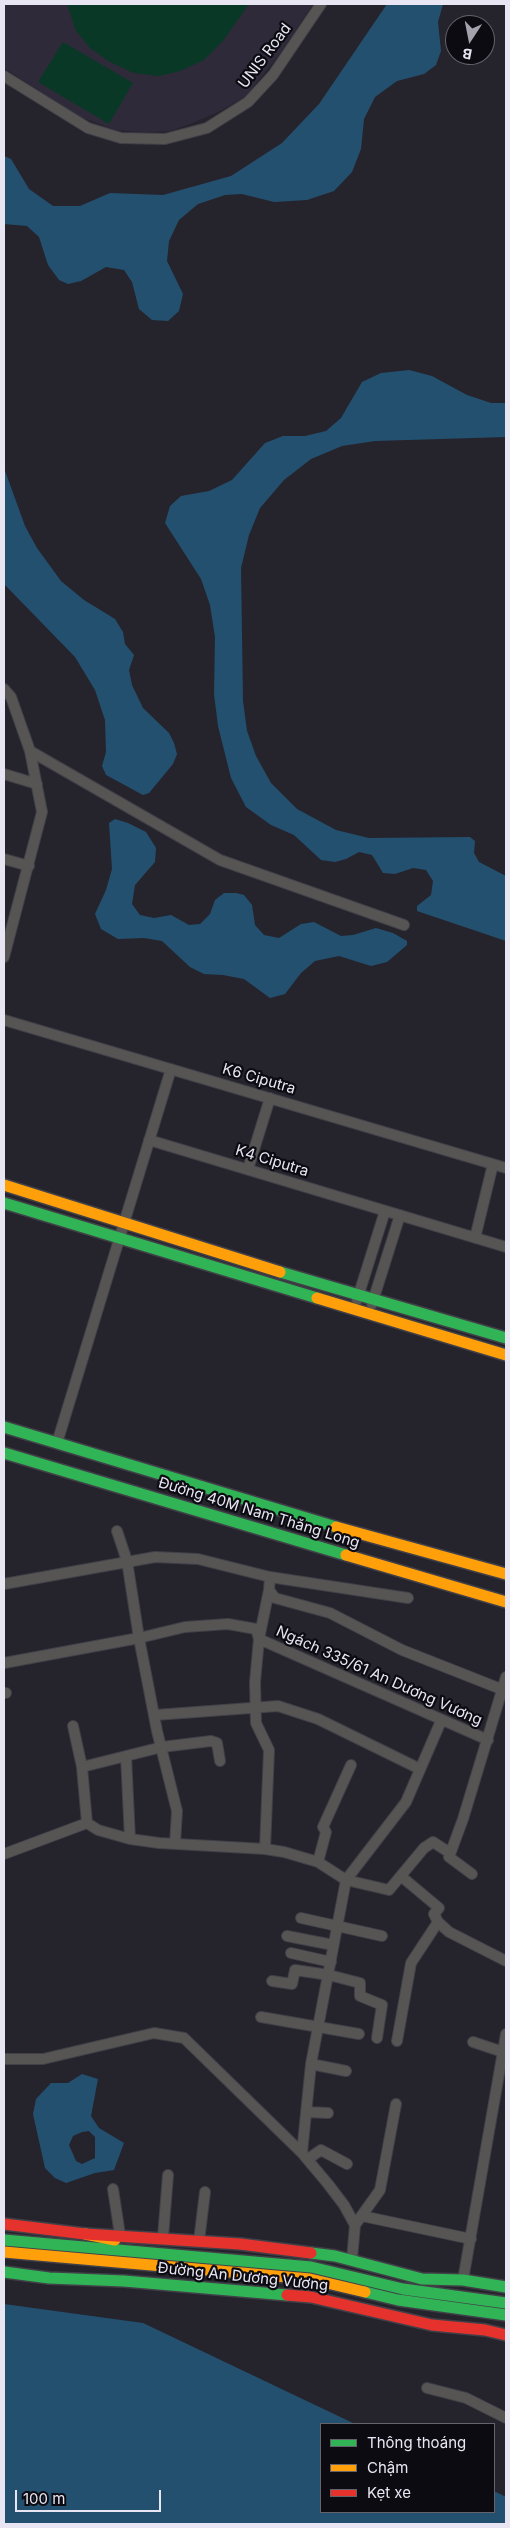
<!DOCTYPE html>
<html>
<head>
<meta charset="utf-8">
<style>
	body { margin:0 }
	#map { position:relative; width:510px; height:2528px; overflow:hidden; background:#25242d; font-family:Inter,sans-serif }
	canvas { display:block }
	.frame { position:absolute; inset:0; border:5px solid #e7e6f2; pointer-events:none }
	.legend { position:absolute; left:320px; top:2423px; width:175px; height:90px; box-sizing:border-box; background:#0c0b12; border:1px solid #64636c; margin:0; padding:6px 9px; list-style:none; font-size:15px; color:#e7e6f2 }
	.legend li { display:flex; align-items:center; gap:10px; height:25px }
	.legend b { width:25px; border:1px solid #64636c }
	.north { position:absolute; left:445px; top:15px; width:50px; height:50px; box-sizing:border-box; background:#0c0b12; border:1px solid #64636c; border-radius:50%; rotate:191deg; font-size:14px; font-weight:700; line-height:20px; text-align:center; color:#e7e6f2 }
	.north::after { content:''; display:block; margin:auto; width:18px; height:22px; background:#a3a2ad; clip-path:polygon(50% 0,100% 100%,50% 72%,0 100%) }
	.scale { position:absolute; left:15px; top:2490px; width:146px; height:22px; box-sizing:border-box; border:2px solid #e7e6f2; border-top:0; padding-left:6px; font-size:15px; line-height:18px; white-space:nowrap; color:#e7e6f2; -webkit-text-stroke:4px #0c0b12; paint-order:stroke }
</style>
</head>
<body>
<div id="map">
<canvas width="510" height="2528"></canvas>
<div class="frame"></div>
<ul class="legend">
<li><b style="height:6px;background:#30b455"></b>Thông thoáng</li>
<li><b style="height:6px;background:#ff9f0a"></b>Chậm</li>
<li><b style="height:6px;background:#e5322d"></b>Kẹt xe</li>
</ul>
<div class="north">B</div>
<div class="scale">100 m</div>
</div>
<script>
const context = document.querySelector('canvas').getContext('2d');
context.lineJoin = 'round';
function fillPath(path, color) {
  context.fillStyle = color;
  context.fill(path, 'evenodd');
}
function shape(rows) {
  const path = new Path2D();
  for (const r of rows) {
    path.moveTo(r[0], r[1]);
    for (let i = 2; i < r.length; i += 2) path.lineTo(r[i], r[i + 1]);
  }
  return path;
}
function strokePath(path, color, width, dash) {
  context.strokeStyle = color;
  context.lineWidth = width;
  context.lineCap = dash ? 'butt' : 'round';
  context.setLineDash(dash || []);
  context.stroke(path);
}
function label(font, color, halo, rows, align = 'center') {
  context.font = font + ' Inter,sans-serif';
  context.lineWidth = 4.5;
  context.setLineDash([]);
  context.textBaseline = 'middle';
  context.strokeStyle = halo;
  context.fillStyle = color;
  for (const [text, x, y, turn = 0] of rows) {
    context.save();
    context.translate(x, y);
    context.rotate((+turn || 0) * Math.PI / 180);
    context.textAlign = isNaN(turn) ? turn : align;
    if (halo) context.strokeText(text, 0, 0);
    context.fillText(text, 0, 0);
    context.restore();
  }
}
const education = shape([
	[4,4,313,4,281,52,246,96,220,111,190,124,170,131,146,132,116,130,78,116,4,68]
]);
const green = shape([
	[67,4,249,4,223,41,204,60,180,71,159,76,134,73,110,62,90,48,76,31],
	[63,42,133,83,109,124,38,82]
]);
const water = shape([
	[387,4,443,4,438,22,441,51,436,65,424,74,397,81,375,97,364,119,361,149,352,172,334,191,307,200,274,202,242,194,225,195,198,204,179,220,169,241,167,261,183,294,179,311,168,321,152,320,139,309,132,282,124,270,106,267,81,281,68,284,59,280,48,265,39,237,27,226,4,224,4,156,11,159,29,189,53,206,80,206,110,193,163,195,231,176,282,143,319,104],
	[409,370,432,376,467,395,491,403,506,403,506,437,375,441,342,446,311,459,284,480,260,508,249,535,241,568,243,701,247,731,256,756,271,783,297,809,336,830,369,838,470,837,475,841,474,853,479,862,506,876,506,941,417,911,417,906,431,895,433,881,426,870,413,868,395,874,383,873,372,855,359,852,346,859,335,862,321,860,294,835,271,825,246,807,231,778,218,726,214,694,215,637,210,605,201,579,165,523,170,506,181,496,209,491,232,480,265,443,283,436,305,436,326,431,341,418,362,382,381,373],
	[4,468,25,526,37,548,61,581,84,600,115,619,123,632,125,644,134,655,129,670,132,685,143,708,169,733,174,743,177,754,173,764,149,793,143,795,106,775,102,766,106,752,105,720,95,690,75,657,4,584],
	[115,819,128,823,146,832,156,848,155,862,135,885,132,904,140,915,154,918,171,915,189,925,200,924,210,914,215,900,224,893,236,893,244,895,252,905,255,925,264,935,279,938,301,924,314,922,341,936,353,935,376,928,393,933,407,941,407,945,387,962,371,966,339,956,315,961,301,973,285,994,270,998,244,979,223,975,204,974,190,967,162,941,144,938,118,939,101,929,95,914,106,890,112,869,109,823],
	[82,2074,98,2079,91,2116,99,2128,124,2143,114,2170,95,2173,66,2183,55,2178,45,2168,33,2114,36,2099,51,2083,68,2083],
	[89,2131,95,2137,95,2158,82,2164,76,2161,69,2145,73,2136,82,2132],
	[4,2304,143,2323,355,2424,321,2424,321,2512,494,2512,494,2491,506,2497,506,2524,4,2524]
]);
const street = shape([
	[4,76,88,128,121,138,165,139,207,128,248,102,273,75,321,4],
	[4,689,11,697,30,751,42,812,4,957],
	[30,751,220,860,404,925],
	[4,774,37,784],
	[4,859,29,866],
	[4,1020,506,1168],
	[149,1140,506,1247],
	[248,1169,270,1098],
	[475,1238,493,1164],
	[357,1300,385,1211],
	[372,1304,400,1215],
	[57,1443,171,1069],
	[117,1531,127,1561,139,1638,157,1731,177,1811,175,1844],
	[270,1577,269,1590,275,1598,330,1613,402,1650,506,1691],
	[4,1584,155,1557,198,1559,270,1577,408,1598],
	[259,1639,488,1740],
	[4,1663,139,1638,185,1627,228,1624,256,1629,259,1639],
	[4,1693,6,1693],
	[155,1715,278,1706,318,1719,420,1769],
	[73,1726,82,1767,87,1823],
	[126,1756,130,1839],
	[82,1767,162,1747,211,1741,217,1743,220,1761],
	[265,1849,269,1750,256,1723,255,1682,259,1639,269,1590],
	[4,1854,87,1823,98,1830,130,1839,159,1843,265,1849,284,1852,318,1862,346,1880,389,1890,424,1848,433,1842,450,1853],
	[318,1862,326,1832,323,1827,351,1765],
	[472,1874,449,1857,463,1819,506,1677],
	[402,1877,439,1908,434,1914,438,1922,449,1932,506,1961],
	[301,1918,382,1936],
	[287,1936,333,1945],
	[291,1953,331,1962],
	[272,1981,292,1984,295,1970,329,1975,360,1983,360,1996,382,2005,377,2038],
	[261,2017,359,2034],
	[397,2041,411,1963,438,1922],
	[473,2042,506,2053],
	[4,2059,43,2059,154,2033,184,2038,302,2153,328,2184,344,2205,355,2225,352,2259],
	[311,2064,346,2071],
	[307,2112,328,2113],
	[302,2153,311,2064,346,1880,406,1802,441,1721],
	[308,2159,321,2150,347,2164],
	[113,2189,120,2235],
	[362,2216,471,2239],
	[355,2225,380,2190,396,2104],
	[163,2237,168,2175],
	[199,2241,205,2192],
	[463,2280,506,2034],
	[427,2388,466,2398,506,2418]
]);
const fast = shape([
	[4,1203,317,1298],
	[280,1272,506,1338],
	[4,1427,336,1527],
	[4,1453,346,1555],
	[4,2240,311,2267,403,2289,506,2303],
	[311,2253,335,2256,422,2279,463,2280,506,2287],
	[4,2272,49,2278,124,2281,287,2295],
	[365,2292,398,2300,506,2315]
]);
const slow = shape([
	[4,1185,280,1272],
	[317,1298,506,1355],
	[336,1527,506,1574],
	[346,1555,506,1602],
	[85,2234,115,2240],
	[4,2252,310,2279,365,2292]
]);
const jam = shape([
	[4,2224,85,2234,240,2244,311,2253],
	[287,2295,311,2297,432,2325,485,2330,506,2335]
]);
const streetNames = [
	["UNIS Road",265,56,-53],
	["K6 Ciputra",259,1079,16],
	["K4 Ciputra",272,1161,17],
	["Đường 40M Nam Thăng Long",259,1513,17],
	["Ngách 335/61 An Dương Vương",379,1676,24],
	["Đường An Dương Vương",243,2277,6]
];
fillPath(education, '#2f2a39');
fillPath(green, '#0a3826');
fillPath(water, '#24506f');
strokePath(street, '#414048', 12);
strokePath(fast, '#414048', 14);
strokePath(slow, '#414048', 14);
strokePath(jam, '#414048', 14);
strokePath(street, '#565554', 10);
strokePath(fast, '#30b455', 11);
strokePath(slow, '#ff9f0a', 11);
strokePath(jam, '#e5322d', 11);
label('15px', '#e7e6f2', '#0c0b12', streetNames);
</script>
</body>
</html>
